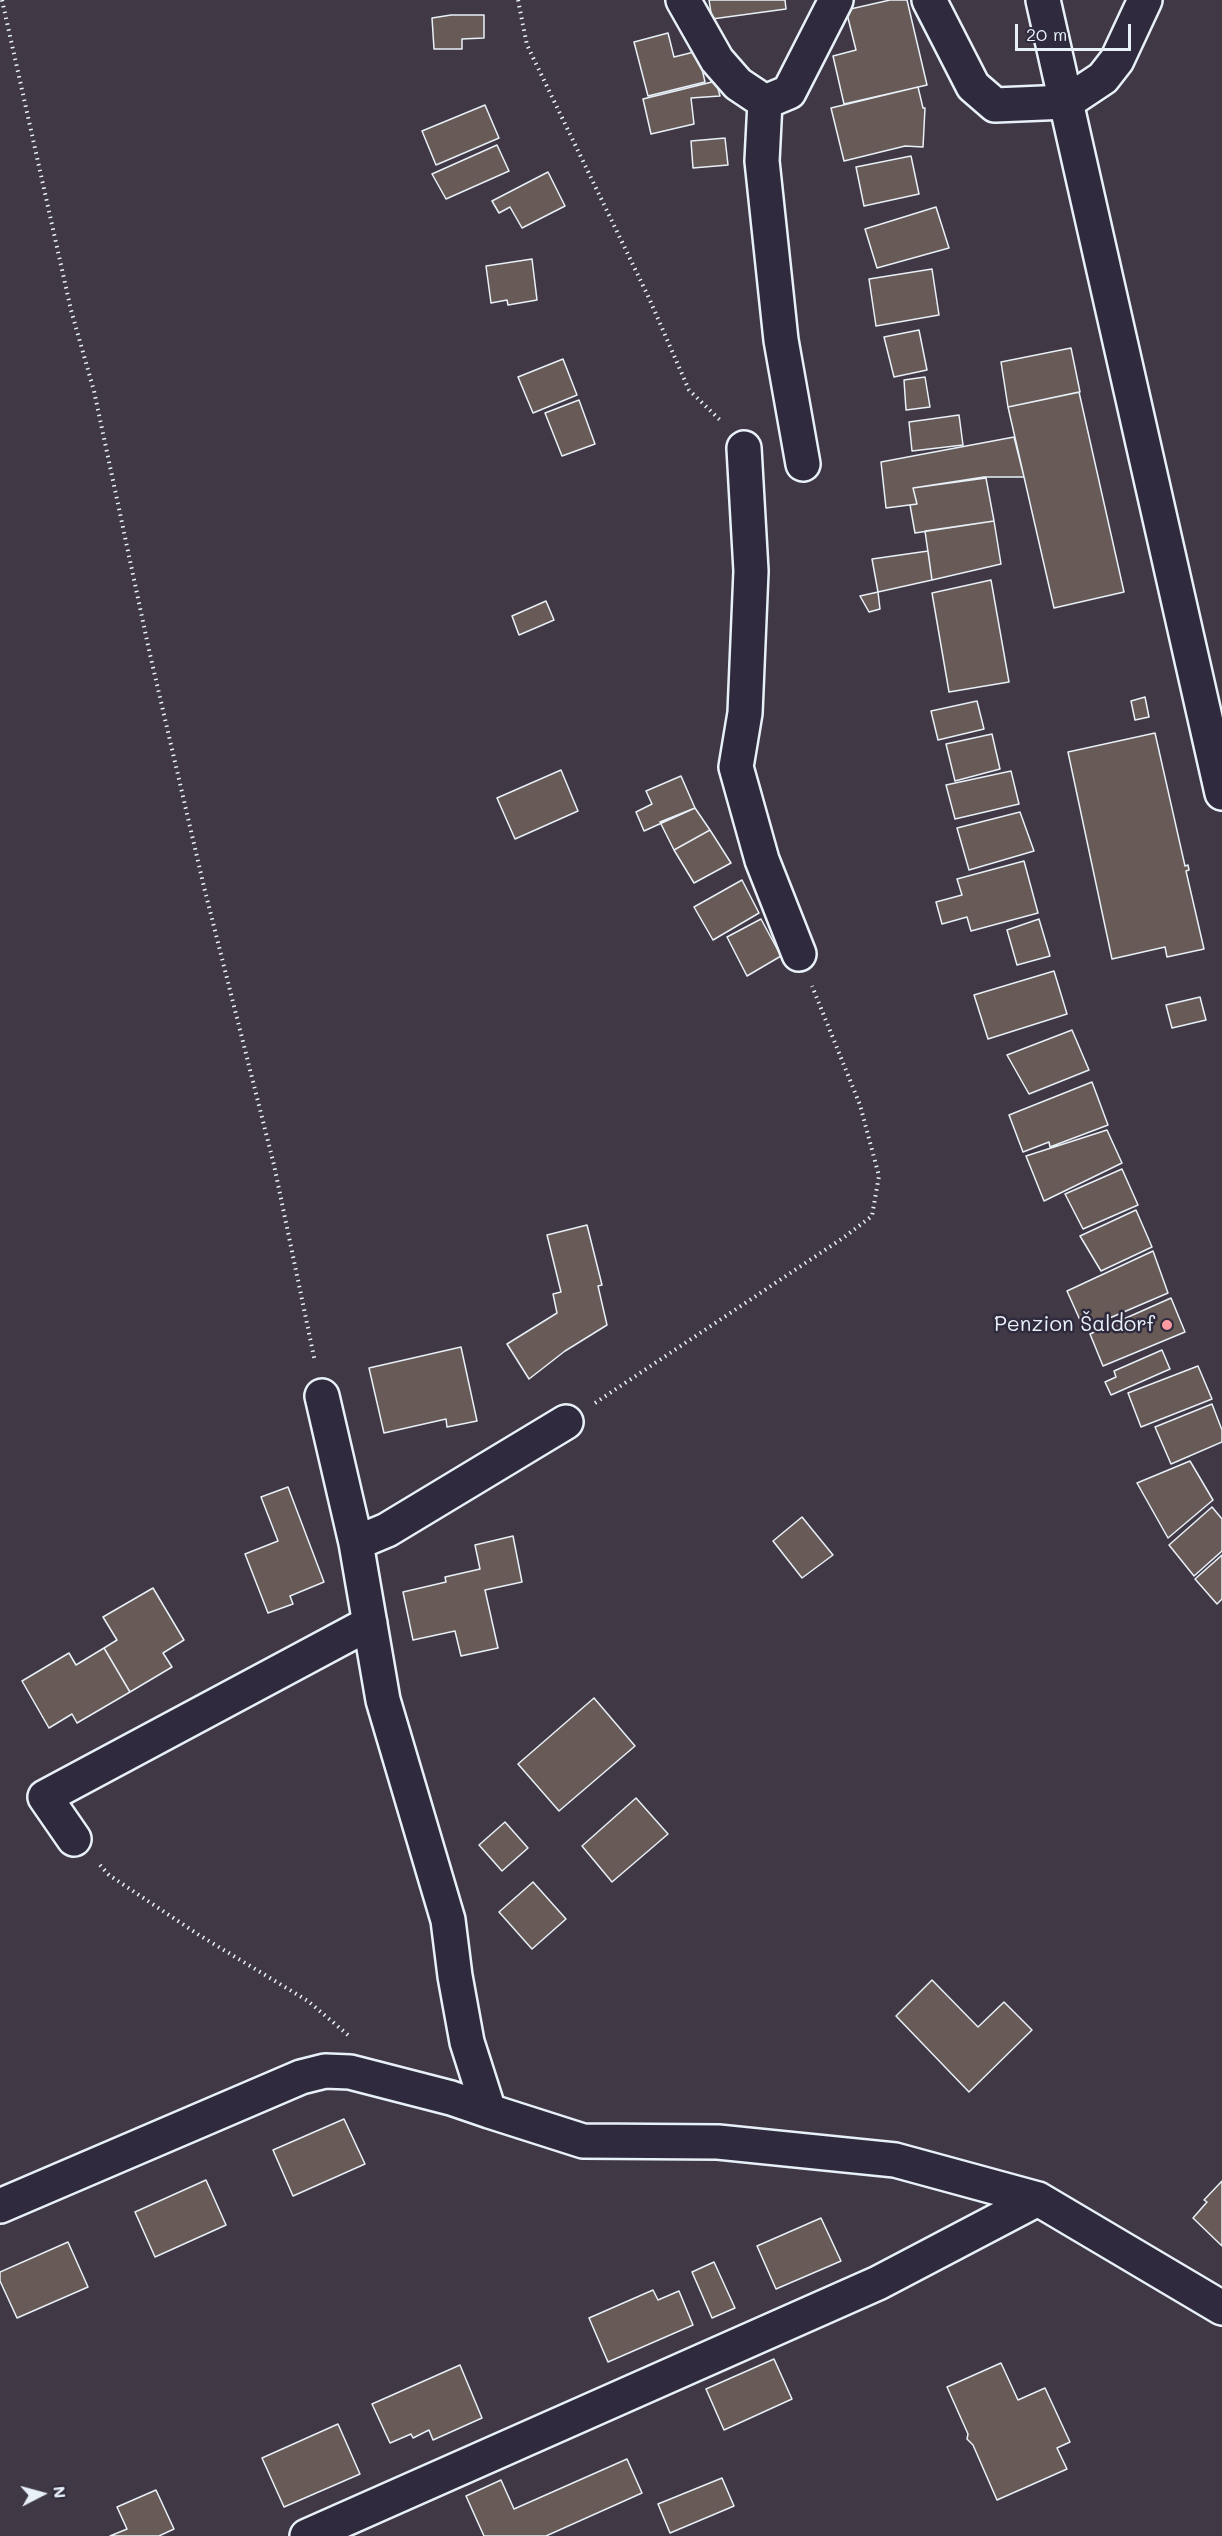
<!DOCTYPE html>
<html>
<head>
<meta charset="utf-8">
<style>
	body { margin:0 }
	#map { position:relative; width:1222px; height:2536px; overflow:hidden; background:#403845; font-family:Mali,sans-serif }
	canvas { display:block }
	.north { position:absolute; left:12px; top:2464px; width:60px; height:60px; -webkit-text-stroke:4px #2f2a3d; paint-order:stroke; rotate:84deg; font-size:16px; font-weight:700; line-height:24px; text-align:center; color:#e8f1f8 }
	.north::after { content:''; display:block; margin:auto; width:21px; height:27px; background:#e8f1f8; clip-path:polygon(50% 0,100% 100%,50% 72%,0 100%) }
	.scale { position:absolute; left:1015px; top:24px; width:116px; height:27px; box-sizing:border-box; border:3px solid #e8f1f8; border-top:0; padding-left:8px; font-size:18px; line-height:21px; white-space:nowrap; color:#e8f1f8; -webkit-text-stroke:4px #2f2a3d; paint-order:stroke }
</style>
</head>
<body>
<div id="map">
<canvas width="1222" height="2536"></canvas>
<div class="north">N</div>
<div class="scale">20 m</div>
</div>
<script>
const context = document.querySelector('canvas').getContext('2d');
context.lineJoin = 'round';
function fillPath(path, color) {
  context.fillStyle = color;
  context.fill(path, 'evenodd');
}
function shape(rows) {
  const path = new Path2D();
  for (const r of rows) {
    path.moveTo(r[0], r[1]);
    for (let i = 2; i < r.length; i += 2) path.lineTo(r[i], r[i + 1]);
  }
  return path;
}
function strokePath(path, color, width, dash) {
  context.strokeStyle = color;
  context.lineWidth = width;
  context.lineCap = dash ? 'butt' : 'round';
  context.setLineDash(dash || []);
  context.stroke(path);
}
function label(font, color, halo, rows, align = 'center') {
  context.font = font + ' Mali,sans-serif';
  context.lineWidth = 5;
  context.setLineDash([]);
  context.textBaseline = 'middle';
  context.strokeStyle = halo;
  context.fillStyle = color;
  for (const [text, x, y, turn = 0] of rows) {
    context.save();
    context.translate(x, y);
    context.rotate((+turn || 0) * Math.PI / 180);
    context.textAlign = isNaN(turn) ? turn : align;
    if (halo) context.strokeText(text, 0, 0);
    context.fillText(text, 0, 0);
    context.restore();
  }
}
const building = shape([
	[709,0,785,0,786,9,712,19,709,0],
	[890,0,907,0,927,85,844,104,833,56,856,50,846,10,890,0],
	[451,15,484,15,484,38,462,39,462,49,434,49,432,18,451,15],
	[668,33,674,57,698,51,705,82,648,96,634,42,668,33],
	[716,81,720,96,691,98,694,124,651,134,643,99,716,81],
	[918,87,923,108,925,108,923,147,905,146,844,161,831,108,918,87],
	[485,105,499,138,436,165,422,131,485,105],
	[725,138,728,165,693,168,691,141,725,138],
	[497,145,509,171,446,199,432,174,497,145],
	[911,156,919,194,864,206,856,167,911,156],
	[548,172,565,206,522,228,510,207,499,213,492,201,548,172],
	[936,207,949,248,877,268,865,229,936,207],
	[532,259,537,300,508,305,507,300,491,303,486,266,532,259],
	[932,269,939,315,876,326,869,279,932,269],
	[919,330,927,370,894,377,884,337,919,330],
	[1071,348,1080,392,1008,407,1001,362,1071,348],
	[563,359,577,395,533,413,518,377,563,359],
	[925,377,930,407,906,410,904,380,925,377],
	[1079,392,1124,592,1054,608,1008,407,1079,392],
	[579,400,595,444,562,456,545,413,579,400],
	[959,415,963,445,912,451,909,422,959,415],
	[1014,437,1024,477,984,477,913,488,917,504,886,508,881,462,1014,437],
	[986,478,994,521,915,533,910,505,917,504,913,488,986,478],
	[994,521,1001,564,932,580,925,531,994,521],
	[928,551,932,580,878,592,872,559,928,551],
	[991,580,1009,682,949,692,932,593,991,580],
	[878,592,880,609,869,612,860,596,878,592],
	[546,601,554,620,519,635,512,616,546,601],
	[1145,697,1149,717,1135,720,1131,701,1145,697],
	[977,701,984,729,938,740,931,711,977,701],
	[1155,733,1185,866,1188,865,1189,870,1186,871,1204,949,1167,957,1165,947,1112,959,1068,752,1155,733],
	[992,734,1000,769,955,781,946,744,992,734],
	[561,770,578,811,515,839,497,798,561,770],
	[1011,771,1019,804,955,819,946,785,1011,771],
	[681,776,695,808,644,831,636,812,652,804,646,791,681,776],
	[695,808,710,830,674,850,660,822,695,808],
	[1020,812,1034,851,969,870,957,828,1020,812],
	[710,830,731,863,694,883,674,850,710,830],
	[1024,861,1038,913,971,931,967,917,942,924,936,902,962,895,957,879,1024,861],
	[742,880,759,913,713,940,694,907,742,880],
	[761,919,781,956,747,976,727,937,761,919],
	[1039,919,1050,956,1017,965,1007,930,1039,919],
	[1054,971,1067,1014,988,1039,974,995,1054,971],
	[1200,997,1206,1020,1172,1028,1166,1005,1200,997],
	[1072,1030,1089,1070,1029,1094,1007,1055,1072,1030],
	[1092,1082,1108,1125,1050,1147,1049,1142,1023,1152,1009,1115,1092,1082],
	[1107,1130,1122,1163,1044,1201,1026,1156,1107,1130],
	[1122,1169,1138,1205,1083,1229,1065,1194,1122,1169],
	[1136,1210,1152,1247,1101,1271,1080,1236,1136,1210],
	[587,1225,602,1285,598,1286,607,1325,565,1351,529,1379,507,1344,557,1313,553,1294,561,1292,547,1235,587,1225],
	[1153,1251,1168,1293,1084,1329,1067,1291,1153,1251],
	[1171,1298,1185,1332,1103,1366,1090,1334,1171,1298],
	[461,1347,477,1421,447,1427,446,1419,384,1433,369,1368,461,1347],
	[1162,1350,1170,1369,1111,1395,1105,1382,1116,1377,1114,1371,1162,1350],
	[1198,1366,1212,1399,1141,1427,1128,1393,1198,1366],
	[1212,1404,1222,1430,1222,1442,1171,1464,1155,1427,1212,1404],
	[1190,1461,1213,1500,1168,1538,1137,1483,1190,1461],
	[288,1487,324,1582,290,1596,293,1604,268,1613,245,1554,278,1541,261,1497,288,1487],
	[1212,1507,1222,1519,1222,1551,1194,1576,1169,1545,1212,1507],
	[802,1517,833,1555,802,1578,773,1541,802,1517],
	[513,1536,522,1582,485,1590,498,1648,461,1656,455,1631,413,1640,403,1592,446,1582,445,1577,480,1569,475,1545,513,1536],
	[1222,1555,1222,1599,1217,1604,1195,1579,1222,1555],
	[153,1588,184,1640,163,1653,172,1667,130,1692,104,1648,117,1640,103,1617,153,1588],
	[104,1648,130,1692,77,1723,72,1714,49,1728,22,1681,69,1653,76,1665,104,1648],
	[594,1698,635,1746,559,1811,518,1764,594,1698],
	[636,1798,668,1834,612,1882,582,1846,636,1798],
	[505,1822,528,1848,502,1871,479,1845,505,1822],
	[533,1882,566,1919,532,1949,499,1912,533,1882],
	[932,1980,978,2027,1004,2002,1032,2030,969,2092,896,2016,932,1980],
	[344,2119,365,2164,293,2196,273,2150,344,2119],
	[206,2180,226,2225,155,2257,135,2212,206,2180],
	[1222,2181,1222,2246,1193,2218,1207,2202,1204,2200,1222,2181],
	[821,2218,841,2261,776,2289,757,2246,821,2218],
	[68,2242,88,2287,17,2318,0,2281,0,2272,68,2242],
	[714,2262,735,2308,712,2318,692,2272,714,2262],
	[653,2290,658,2300,679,2291,693,2325,608,2362,589,2318,653,2290],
	[774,2359,792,2399,724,2430,706,2389,774,2359],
	[1001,2363,1018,2400,1045,2388,1070,2442,1057,2448,1067,2469,997,2500,973,2445,967,2439,968,2434,947,2387,1001,2363],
	[460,2365,482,2418,433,2440,429,2430,413,2438,411,2434,390,2443,372,2404,460,2365],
	[338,2424,360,2474,284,2507,262,2458,338,2424],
	[627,2459,642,2493,546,2536,484,2536,466,2496,501,2480,514,2509,627,2459],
	[722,2478,734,2506,670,2533,658,2504,722,2478],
	[156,2490,174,2529,159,2536,110,2536,127,2529,117,2507,156,2490]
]);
const path = shape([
	[2,0,71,310,94,391,149,650,204,887,274,1165,315,1362],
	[518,0,527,45,649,298,689,390,722,422],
	[595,1403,843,1238,872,1216,879,1176,860,1105,812,986],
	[100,1865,109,1875,199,1935,308,2001,348,2035]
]);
const street = shape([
	[683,0,717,60,738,84,765,102,789,92,836,0],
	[929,0,973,86,995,105,1067,102,1103,78,1117,60,1145,0],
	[765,102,762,161,781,340,803,464],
	[744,448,751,571,745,713,736,767,762,860,799,954],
	[322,1396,356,1543,383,1700,448,1920,455,1976,467,2042,489,2111,583,2141,718,2142,895,2160,1038,2199,1222,2308],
	[356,1543,387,1530,566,1422],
	[74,1839,45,1797,370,1623],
	[0,2206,301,2077,325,2071,350,2072,451,2098,489,2111],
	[307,2536,878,2283,1038,2199]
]);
const secondary = shape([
	[1043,0,1222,793]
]);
const markers = [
	[1167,1325,6,"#ff9aa2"]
];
const poiNames = [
	["Penzion Šaldorf",1155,1325]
];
fillPath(building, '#685a57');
strokePath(building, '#e8f1f8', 1.5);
strokePath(street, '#e8f1f8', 38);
strokePath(secondary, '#e8f1f8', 38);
strokePath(path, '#e8f1f8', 4, [1.5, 4.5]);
strokePath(street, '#2f2a3d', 33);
strokePath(secondary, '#2f2a3d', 33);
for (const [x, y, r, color] of markers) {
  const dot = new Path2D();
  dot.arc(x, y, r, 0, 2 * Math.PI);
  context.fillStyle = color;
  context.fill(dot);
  strokePath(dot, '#2f2a3d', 2);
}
label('21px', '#e8f1f8', '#2f2a3d', poiNames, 'right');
</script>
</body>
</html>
